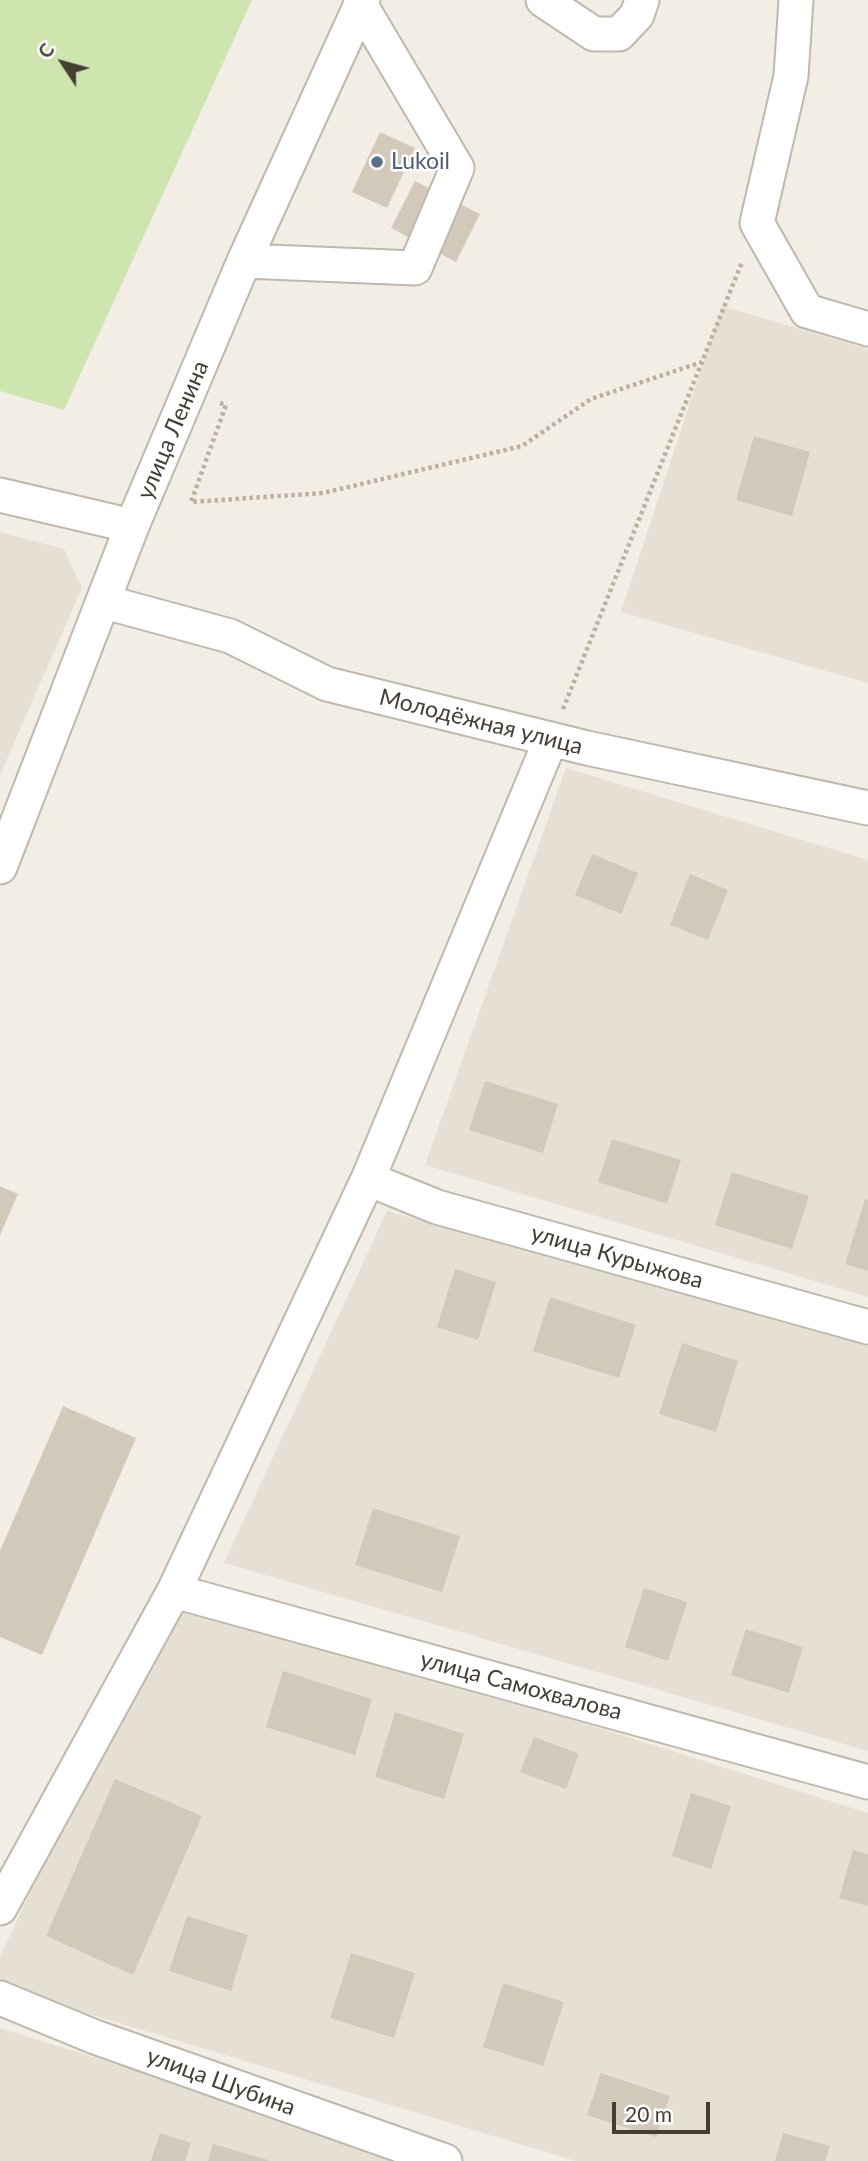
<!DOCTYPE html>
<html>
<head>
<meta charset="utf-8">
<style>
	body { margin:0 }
	#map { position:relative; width:868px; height:2161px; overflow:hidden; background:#f2eee5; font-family:Lato,sans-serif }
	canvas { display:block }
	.north { position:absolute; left:28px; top:28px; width:70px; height:70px; -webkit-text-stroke:5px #fff; paint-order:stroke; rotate:306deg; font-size:19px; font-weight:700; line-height:28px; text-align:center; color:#443e35 }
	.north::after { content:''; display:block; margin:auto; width:24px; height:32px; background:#443e35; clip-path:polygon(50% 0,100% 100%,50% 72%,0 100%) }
	.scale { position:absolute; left:612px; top:2102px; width:98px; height:32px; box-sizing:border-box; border:4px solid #443e35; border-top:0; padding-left:9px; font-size:21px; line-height:24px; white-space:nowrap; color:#443e35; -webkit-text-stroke:5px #fff; paint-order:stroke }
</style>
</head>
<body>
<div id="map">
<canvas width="868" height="2161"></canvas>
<div class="north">С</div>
<div class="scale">20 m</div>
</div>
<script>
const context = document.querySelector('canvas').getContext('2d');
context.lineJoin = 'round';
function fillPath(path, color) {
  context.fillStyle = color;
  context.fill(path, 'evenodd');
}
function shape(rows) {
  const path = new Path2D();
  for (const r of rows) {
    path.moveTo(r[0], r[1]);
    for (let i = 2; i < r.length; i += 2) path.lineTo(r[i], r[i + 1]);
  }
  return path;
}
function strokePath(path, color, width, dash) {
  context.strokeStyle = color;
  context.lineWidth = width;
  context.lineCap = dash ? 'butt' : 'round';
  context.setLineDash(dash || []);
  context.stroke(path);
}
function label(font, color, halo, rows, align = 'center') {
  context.font = font + ' Lato,sans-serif';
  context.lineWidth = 5;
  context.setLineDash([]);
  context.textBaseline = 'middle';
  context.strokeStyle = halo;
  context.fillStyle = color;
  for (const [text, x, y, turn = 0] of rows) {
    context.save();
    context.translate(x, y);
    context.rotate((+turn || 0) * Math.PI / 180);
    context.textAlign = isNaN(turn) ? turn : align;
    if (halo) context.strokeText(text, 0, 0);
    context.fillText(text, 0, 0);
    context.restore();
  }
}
const residential = shape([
	[722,306,868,349,868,683,621,612],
	[0,532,64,549,82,588,0,775],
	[566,768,868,860,868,1297,425,1165],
	[387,1211,868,1344,868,1751,224,1563],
	[169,1592,868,1813,868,2161,576,2161,0,1987,0,1957],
	[0,2028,426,2161,0,2161]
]);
const green = shape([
	[0,0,252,0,64,410,0,391]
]);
const building = shape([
	[380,132,415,148,387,208,352,192],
	[415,181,480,214,456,262,391,228],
	[754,436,810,452,792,516,736,500],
	[592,854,638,873,621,914,575,895],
	[690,874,728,890,708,940,670,925],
	[485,1081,558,1104,543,1153,469,1130],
	[612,1139,681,1160,667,1204,598,1182],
	[732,1172,809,1196,792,1249,715,1225],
	[0,1186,18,1194,0,1235],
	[865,1199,868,1200,868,1271,845,1264],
	[455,1269,496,1282,478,1340,437,1327],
	[550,1297,636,1325,619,1378,533,1351],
	[682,1343,738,1361,716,1432,659,1414],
	[63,1406,136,1438,42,1655,0,1637,0,1551],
	[373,1508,460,1536,442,1592,355,1565],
	[644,1588,687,1602,668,1661,625,1647],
	[746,1629,803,1647,789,1693,731,1675],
	[283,1671,372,1699,355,1755,266,1727],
	[395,1712,464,1734,444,1799,375,1777],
	[534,1737,579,1754,566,1789,520,1772],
	[115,1779,202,1816,133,1975,46,1936],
	[691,1793,731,1806,711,1869,672,1856],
	[853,1850,868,1854,868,1906,839,1898],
	[187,1916,248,1935,231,1991,169,1971],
	[351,1953,415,1973,394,2038,330,2018],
	[503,1983,564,2002,543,2066,483,2047],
	[601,2073,670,2096,656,2137,587,2115],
	[160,2133,191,2143,185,2161,151,2161],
	[783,2133,830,2146,825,2161,775,2161],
	[213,2144,268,2160,268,2161,208,2161]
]);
const path = shape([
	[220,403,226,405,191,502,323,493,522,446,591,399,702,362],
	[563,709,742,262]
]);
const minor = shape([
	[543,0,594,34,619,34,637,15,642,0],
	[796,0,791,76,757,223,807,311,868,329],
	[244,261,415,268,457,168,360,4],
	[0,495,132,526],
	[105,602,230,636,327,684,587,748,868,808],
	[0,867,132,526,244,261,363,0],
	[368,1179,437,1207,868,1327],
	[174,1591,868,1782],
	[0,1908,174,1591,368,1179,551,739],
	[0,1998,95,2037,445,2161]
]);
const markers = [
	[377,162,7,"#5c6f8a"]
];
const serviceNames = [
	["Lukoil",391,162]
];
const streetNames = [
	["улица Ленина",173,430,-67],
	["Молодёжная улица",481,722,14],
	["улица Курыжова",617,1257,16],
	["улица Самохвалова",521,1686,15],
	["улица Шубина",221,2082,20]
];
fillPath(residential, '#e6dfd3');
fillPath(green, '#cfe5af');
fillPath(building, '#d3c9bb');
strokePath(minor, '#c0b8ab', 37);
strokePath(path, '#beb09a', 4.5, [3.5, 3.5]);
strokePath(minor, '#fff', 33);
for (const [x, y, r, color] of markers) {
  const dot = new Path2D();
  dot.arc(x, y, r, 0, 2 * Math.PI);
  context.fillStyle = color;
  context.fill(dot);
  strokePath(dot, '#fff', 2.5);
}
label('23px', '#4e5e75', '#fff', serviceNames, 'left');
label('23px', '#443e35', '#fff', streetNames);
</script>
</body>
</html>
